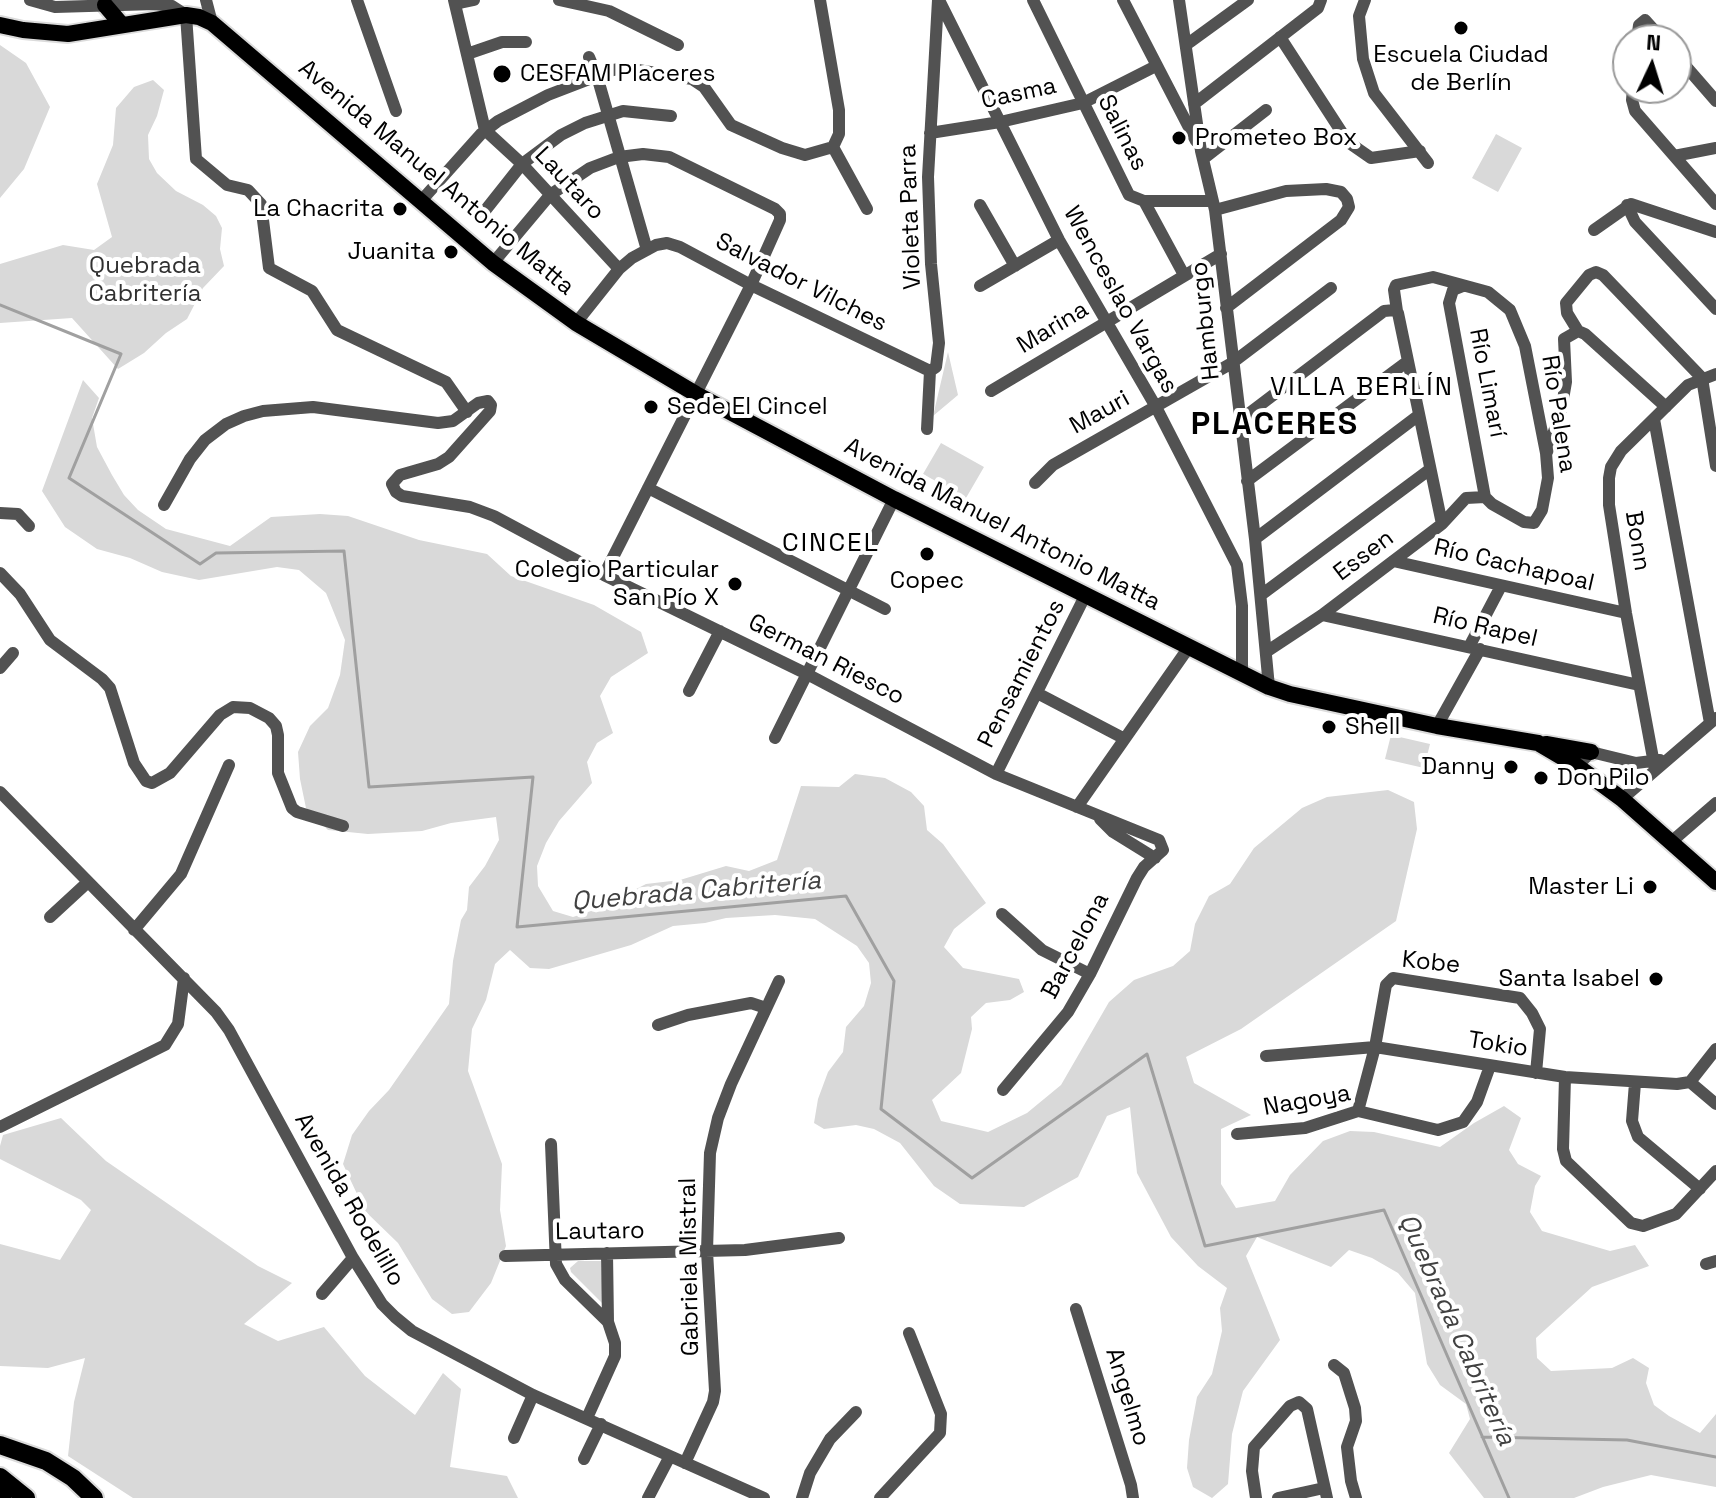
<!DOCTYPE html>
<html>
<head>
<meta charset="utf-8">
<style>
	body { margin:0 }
	#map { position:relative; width:1716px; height:1498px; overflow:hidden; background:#fff; font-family:"Space Grotesk",sans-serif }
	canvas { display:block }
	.north { position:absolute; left:1612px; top:24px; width:80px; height:80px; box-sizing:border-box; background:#fff; border:2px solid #999; border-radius:50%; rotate:4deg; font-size:22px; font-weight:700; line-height:32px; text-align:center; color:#000 }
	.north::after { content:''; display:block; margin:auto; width:28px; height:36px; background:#000; clip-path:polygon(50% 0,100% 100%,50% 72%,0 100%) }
</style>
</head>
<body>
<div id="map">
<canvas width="1716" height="1498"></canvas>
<div class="north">N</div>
</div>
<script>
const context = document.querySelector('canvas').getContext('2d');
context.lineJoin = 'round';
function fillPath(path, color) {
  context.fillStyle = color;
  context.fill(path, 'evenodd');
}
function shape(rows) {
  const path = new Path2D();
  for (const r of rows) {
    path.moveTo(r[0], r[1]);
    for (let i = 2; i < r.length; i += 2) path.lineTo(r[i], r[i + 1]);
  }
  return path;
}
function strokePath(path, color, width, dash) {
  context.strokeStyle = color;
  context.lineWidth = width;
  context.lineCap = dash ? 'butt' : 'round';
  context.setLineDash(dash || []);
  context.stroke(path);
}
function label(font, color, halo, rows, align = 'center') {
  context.font = font + ' "Space Grotesk",sans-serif';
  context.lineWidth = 8;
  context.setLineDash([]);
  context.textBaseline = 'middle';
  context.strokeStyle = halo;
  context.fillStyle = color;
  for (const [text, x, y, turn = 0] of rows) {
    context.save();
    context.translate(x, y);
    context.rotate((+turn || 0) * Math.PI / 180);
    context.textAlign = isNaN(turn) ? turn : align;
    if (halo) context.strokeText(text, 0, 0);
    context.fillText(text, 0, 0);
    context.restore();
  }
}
const green = shape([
	[0,45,26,63,50,107,24,169,0,198],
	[153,80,164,90,157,116,148,135,149,159,157,173,176,191,203,205,216,216,222,228,220,249,224,266,203,288,187,319,166,333,144,353,118,369,72,318,0,323,0,264,63,245,94,250,112,237,97,184,113,145,116,108,134,87],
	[1496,134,1522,148,1498,192,1472,178],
	[948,352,958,395,933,416],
	[83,380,99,398,92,418,97,447,112,475,124,495,138,510,166,529,230,546,271,517,320,514,348,516,419,540,487,554,511,576,594,605,641,632,648,653,611,677,600,696,613,733,597,743,587,762,592,783,559,821,546,843,537,866,538,886,553,911,573,917,597,909,646,884,680,880,726,866,749,871,777,860,801,786,839,787,855,774,885,778,911,792,924,806,927,830,943,844,986,903,954,929,944,947,963,968,1019,979,1024,992,1010,1000,986,1003,971,1017,972,1029,961,1073,932,1100,941,1121,988,1132,1027,1113,1061,1085,1109,1002,1134,980,1173,966,1190,951,1195,924,1209,896,1230,884,1254,848,1302,808,1327,797,1388,790,1414,802,1417,829,1396,921,1241,1029,1186,1057,1194,1083,1251,1115,1221,1129,1221,1184,1236,1208,1275,1201,1290,1175,1323,1141,1350,1131,1374,1132,1440,1147,1474,1123,1504,1106,1521,1118,1509,1150,1518,1164,1541,1176,1535,1186,1530,1212,1542,1231,1610,1251,1635,1245,1649,1266,1592,1287,1536,1338,1537,1358,1551,1371,1612,1368,1633,1358,1649,1368,1646,1383,1654,1405,1669,1416,1700,1433,1716,1414,1716,1487,1651,1475,1603,1487,1574,1498,1484,1498,1449,1453,1470,1419,1466,1404,1440,1385,1427,1364,1415,1293,1398,1273,1372,1258,1349,1250,1331,1267,1257,1237,1246,1256,1280,1340,1243,1391,1232,1434,1228,1484,1212,1498,1193,1487,1187,1468,1189,1440,1197,1397,1212,1374,1222,1331,1220,1308,1227,1288,1198,1266,1171,1237,1137,1173,1130,1107,1107,1116,1078,1177,1024,1207,960,1204,934,1186,900,1143,874,1129,856,1125,824,1129,814,1123,818,1099,828,1072,843,1052,846,1027,864,1006,871,983,869,963,857,946,815,919,775,915,726,918,705,923,673,926,631,945,549,969,530,968,510,950,495,964,486,1000,472,1029,468,1071,502,1164,500,1210,506,1246,491,1283,469,1312,452,1314,432,1299,398,1243,365,1211,343,1164,352,1135,369,1111,389,1090,449,1004,453,961,461,920,467,910,469,887,485,866,499,840,496,817,451,823,422,831,368,834,328,830,306,808,300,779,298,752,310,726,328,708,340,675,345,640,326,593,299,570,277,567,199,580,162,572,130,558,97,549,65,527,42,491],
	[941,443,984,467,966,498,923,474],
	[1391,735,1430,744,1424,768,1385,759],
	[61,1118,106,1161,258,1266,292,1283,244,1324,278,1341,324,1327,365,1376,415,1415,443,1373,461,1389,450,1467,507,1476,518,1498,133,1498,68,1456,74,1402,85,1358,48,1368,0,1366,0,1244,60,1260,91,1210,81,1200,0,1159,0,1146,3,1135],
	[578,1261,601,1261,603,1304,571,1272,570,1268]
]);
const stream = shape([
	[0,305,121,354,69,478,200,564,216,553,344,551,369,787,533,777,517,927,846,896,894,981,881,1109,972,1178,1147,1054,1205,1246,1384,1210,1509,1498],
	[1482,1437,1627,1440,1716,1457]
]);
const minor = shape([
	[30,0,55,7,155,4,172,6,186,15,196,159,227,185,248,190,261,204,269,268,312,291,337,330,446,382,467,412],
	[206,0,212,23],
	[357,0,396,111],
	[454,0,485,130,522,164,619,269],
	[559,0,609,11,678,45],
	[939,0,1059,240,1156,407,1237,565,1242,606,1242,675],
	[1033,0,1129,195,1144,201,1184,275],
	[1123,0,1196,141],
	[1179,0,1201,151,1215,210,1255,539,1269,687],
	[1365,0,1359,16,1363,59,1374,93,1428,163],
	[455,4,474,0],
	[1280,37,1348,142,1371,158,1420,151],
	[1637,40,1639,25,1645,20,1663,40],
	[1186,45,1248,0],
	[467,54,502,42,526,42],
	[1676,55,1716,101],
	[589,57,597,76,647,250],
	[1633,88,1632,100,1635,111,1716,204],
	[1194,104,1318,8,1321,0],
	[930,133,1000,122,1083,103,1156,66],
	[833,147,867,209],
	[1674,156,1716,148],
	[1203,159,1266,110],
	[421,201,481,134,498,121,548,95,613,70,626,68,692,79,704,87,731,125,782,148,805,155,833,147,839,134,839,110,820,0],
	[1144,201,1213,201],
	[980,205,1015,266],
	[1627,205,1635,222,1716,309],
	[1215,210,1286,191,1326,189,1341,192,1347,199,1349,207,1341,220,1226,308],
	[480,217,522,164,561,135,585,123,623,111,671,116],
	[1594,230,1631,204,1716,232],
	[493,263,550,195,590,168,619,157,643,154,669,157,775,209,780,214,780,220,751,285,604,575],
	[980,286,1059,240],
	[1463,286,1453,290,1449,303,1485,497],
	[1397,311,1394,290,1396,285,1433,277,1488,292,1510,310,1525,346,1546,453,1548,478,1542,510,1534,523,1524,522,1492,504,1485,497],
	[576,323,619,269,632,258,656,245,667,243,680,247,751,285,930,371],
	[991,391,1221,254],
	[1666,407,1585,334,1578,331,1567,313,1566,303,1589,275,1596,272,1603,275,1702,378,1716,466],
	[1654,419,1710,723],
	[1239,421,1384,311,1395,310,1398,313,1442,524],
	[927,429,930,371,936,367,939,343,931,264,928,177,938,0],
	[1547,452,1561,411,1566,382,1564,339,1578,331],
	[1247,481,1408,361],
	[1035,483,1053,465,1232,363,1331,288],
	[648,488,885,609],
	[164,505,190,459,205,440,226,424,244,416,263,411,313,407,438,423,453,421,478,403,488,401,491,405,490,411,449,457,438,464,400,475,392,484,396,492,402,496,470,507,494,516,604,575,807,674,996,774,1159,840,1163,850,1144,867,1137,878,1090,974,1068,1012,1003,1090],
	[0,513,18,514,29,526],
	[1255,539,1419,415],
	[1393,561,1626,613],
	[0,573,20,594,50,640,102,679,110,688,134,763,146,781,152,783,170,773,220,715,233,707,250,708,269,718,276,726,278,735,278,773,292,808,297,812,343,826],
	[1261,595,1429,470],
	[1322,615,1639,685],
	[1469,647,1501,586],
	[1266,652,1322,615,1442,524,1466,498,1485,497],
	[0,668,13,653],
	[689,691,720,631],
	[1037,693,1123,738],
	[1437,726,1480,649],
	[775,738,894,499],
	[1577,766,1591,752,1636,763,1660,760],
	[1655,769,1626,613,1609,505,1609,478,1611,467,1621,451,1688,385,1716,374],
	[996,774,1086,594],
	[0,792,216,1012,229,1030,353,1258,382,1304,395,1317,412,1331,533,1395,764,1498],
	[1622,799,1716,718],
	[1077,807,1189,647],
	[1100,819,1113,832,1155,858],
	[1671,842,1716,803],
	[1002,914,1042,950,1090,974],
	[50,917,88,882],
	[134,930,181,874,229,765],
	[658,1025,688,1015,751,1003,766,1008],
	[1266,1056,1375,1047,1565,1077,1677,1084,1690,1082,1716,1104],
	[1565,1077,1563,1149,1566,1161,1631,1223,1643,1226,1676,1214,1716,1171],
	[1690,1082,1716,1049],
	[1635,1083,1632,1121,1638,1137,1700,1189],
	[1358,1111,1375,1047,1386,985,1393,978,1520,998,1532,1013,1540,1029,1536,1073],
	[0,1127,165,1045,178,1024,184,978],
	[1237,1134,1305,1128,1358,1111,1438,1130,1463,1122,1477,1102,1490,1066],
	[551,1144,556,1264,565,1280,608,1322],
	[505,1256,745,1250,839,1238],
	[1706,1264,1716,1261],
	[322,1294,353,1258],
	[1076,1309,1131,1485,1133,1498],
	[1334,1365,1344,1373,1355,1408,1356,1421,1347,1447,1351,1481,1356,1498],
	[587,1418,615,1356,615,1343,608,1322,607,1253],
	[514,1438,533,1395],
	[584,1459,601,1424],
	[685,1463,713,1402,715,1391,707,1251,710,1153,718,1118,731,1084,779,981],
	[648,1498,670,1456],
	[802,1498,810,1473,830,1439,856,1412],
	[880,1498,940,1433,941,1414,909,1333],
	[1256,1498,1252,1471,1254,1447,1290,1406,1299,1402,1307,1409,1327,1498],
	[1278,1498,1324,1488]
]);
const major = shape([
	[105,5,122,25],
	[0,25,23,30,68,34,186,15,199,17,212,23,493,263,576,323,696,394,894,499,1269,687,1290,694,1437,726,1538,743,1577,766,1622,799,1716,882],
	[1546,744,1591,752]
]);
const highway = shape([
	[0,1445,46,1461,73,1478,94,1498],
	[0,1477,26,1498],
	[0,1497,2,1498]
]);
const markers = [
	[1461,28,8,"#000"],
	[502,74,10,"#000"],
	[1179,138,8,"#000"],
	[400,209,8,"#000"],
	[451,252,8,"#000"],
	[651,407,8,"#000"],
	[927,554,8,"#000"],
	[735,584,8,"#000"],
	[1329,727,8,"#000"],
	[1511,767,8,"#000"],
	[1541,778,8,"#000"],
	[1650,887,8,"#000"],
	[1656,979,8,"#000"]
];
const poiNames = [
	["Escuela Ciudad",1461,55,"center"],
	["de Berlín",1461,83,"center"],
	["CESFAM Placeres",520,74,"left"],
	["Prometeo Box",1195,138,"left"],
	["La Chacrita",384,209],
	["Juanita",435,252],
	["Sede El Cincel",667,407,"left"],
	["Colegio Particular",719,570],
	["San Pío X",719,598],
	["Copec",927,581,"center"],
	["Shell",1345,727,"left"],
	["Danny",1495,767],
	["Don Pilo",1557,778,"left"],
	["Master Li",1634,887],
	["Santa Isabel",1640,979]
];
const streetNames = [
	["Casma",1019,94,-12],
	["Salinas",1122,133,63],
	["Avenida Manuel Antonio Matta",436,178,40],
	["Lautaro",569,184,47],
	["Violeta Parra",911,217,-92],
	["Salvador Vilches",801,283,27],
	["Wenceslao Vargas",1120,300,61],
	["Hamburgo",1206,321,-96],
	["Marina",1053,328,-31],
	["Río Limarí",1487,383,79],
	["Mauri",1100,413,-29],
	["Río Palena",1558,414,81],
	["Avenida Manuel Antonio Matta",1002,525,27],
	["Bonn",1637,541,81],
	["Essen",1364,556,-37],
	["Río Cachapoal",1514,566,13],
	["Río Rapel",1485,628,13],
	["German Riesco",826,660,27],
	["Pensamientos",1022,674,-63],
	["Barcelona",1076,946,-62],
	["Kobe",1431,963,6],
	["Tokio",1498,1045,9],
	["Nagoya",1307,1101,-10],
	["Avenida Rodelillo",349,1200,60],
	["Lautaro",600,1232,-1],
	["Gabriela Mistral",690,1267,-91],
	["Angelmo",1127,1397,73]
];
const parkNames = [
	["Quebrada",145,266],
	["Cabritería",145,294]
];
const neighbourhoodNames = [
	["VILLA BERLÍN",1362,388],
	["CINCEL",831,544]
];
const waterNames = [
	["Quebrada Cabritería",696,892,-5],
	["Quebrada Cabritería",1456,1330,66]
];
const districtNames = [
	["PLACERES",1275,425]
];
fillPath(green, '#d9d9d9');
strokePath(stream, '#a0a0a0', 3);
strokePath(major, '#dbdbdb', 20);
strokePath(highway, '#dbdbdb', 22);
strokePath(minor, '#525252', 12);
strokePath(major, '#000', 16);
strokePath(highway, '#000', 18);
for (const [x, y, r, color] of markers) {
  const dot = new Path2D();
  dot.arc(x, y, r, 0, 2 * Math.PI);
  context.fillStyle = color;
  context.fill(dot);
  strokePath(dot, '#fff', 3);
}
label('24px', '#000', '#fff', poiNames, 'right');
label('24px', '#000', '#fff', streetNames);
label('24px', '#303030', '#fff', parkNames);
context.letterSpacing = '2px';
label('26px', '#000', '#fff', neighbourhoodNames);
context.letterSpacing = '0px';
label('italic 26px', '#414141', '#fff', waterNames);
context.letterSpacing = '2px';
label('bold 32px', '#000', '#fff', districtNames);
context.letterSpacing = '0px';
</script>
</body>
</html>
